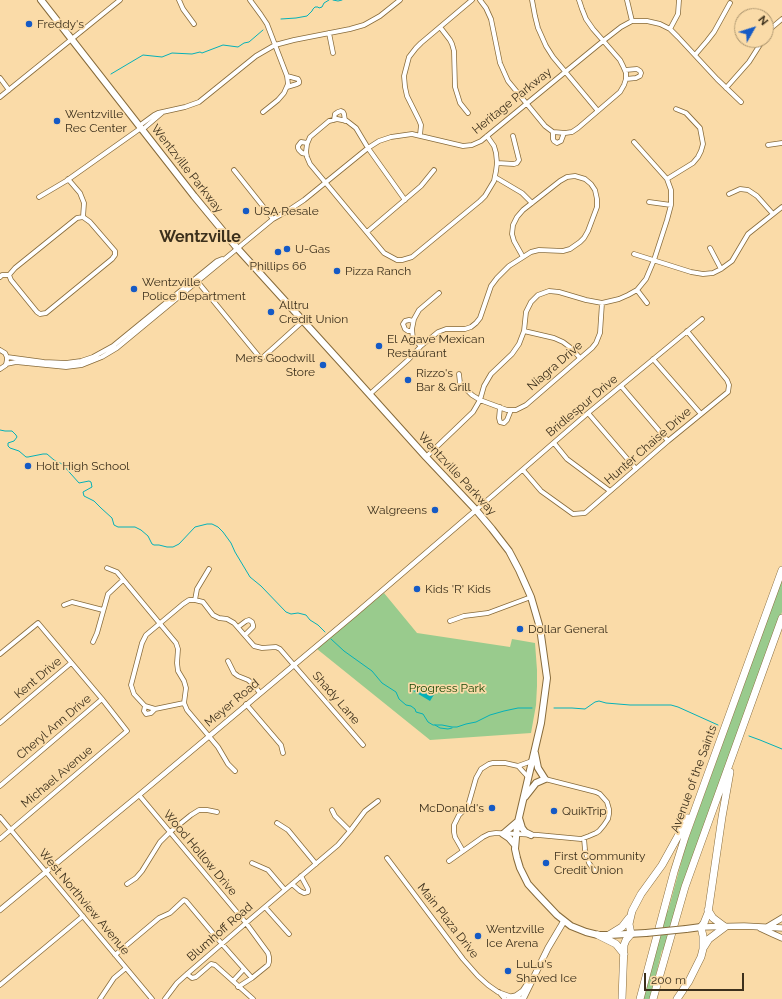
<!DOCTYPE html>
<html>
<head>
<meta charset="utf-8">
<style>
	body { margin:0 }
	#map { position:relative; width:782px; height:999px; overflow:hidden; background:#fadba8; font-family:Raleway,sans-serif }
	canvas { display:block }
	.north { position:absolute; left:734px; top:8px; width:40px; height:40px; box-sizing:border-box; background:#fadba8; border:1px solid #ae9770; border-radius:50%; rotate:51deg; font-size:11px; font-weight:700; line-height:16px; text-align:center; color:#3c301c }
	.north::after { content:''; display:block; margin:auto; width:14px; height:18px; background:#155ac5; clip-path:polygon(50% 0,100% 100%,50% 72%,0 100%) }
	.scale { position:absolute; left:644px; top:973px; width:100px; height:18px; box-sizing:border-box; border:2px solid #3c301c; border-top:0; padding-left:5px; font-size:12px; line-height:14px; white-space:nowrap; color:#3c301c; -webkit-text-stroke:3px #fadba8; paint-order:stroke }
</style>
</head>
<body>
<div id="map">
<canvas width="782" height="999"></canvas>
<div class="north">N</div>
<div class="scale">200 m</div>
</div>
<script>
const context = document.querySelector('canvas').getContext('2d');
context.lineJoin = 'round';
function fillPath(path, color) {
  context.fillStyle = color;
  context.fill(path, 'evenodd');
}
function shape(rows) {
  const path = new Path2D();
  for (const r of rows) {
    path.moveTo(r[0], r[1]);
    for (let i = 2; i < r.length; i += 2) path.lineTo(r[i], r[i + 1]);
  }
  return path;
}
function strokePath(path, color, width, dash) {
  context.strokeStyle = color;
  context.lineWidth = width;
  context.lineCap = dash ? 'butt' : 'round';
  context.setLineDash(dash || []);
  context.stroke(path);
}
function label(font, color, halo, rows, align = 'center') {
  context.font = font + ' Raleway,sans-serif';
  context.lineWidth = 3.5;
  context.setLineDash([]);
  context.textBaseline = 'middle';
  context.strokeStyle = halo;
  context.fillStyle = color;
  for (const [text, x, y, turn = 0] of rows) {
    context.save();
    context.translate(x, y);
    context.rotate((+turn || 0) * Math.PI / 180);
    context.textAlign = isNaN(turn) ? turn : align;
    if (halo) context.strokeText(text, 0, 0);
    context.fillText(text, 0, 0);
    context.restore();
  }
}
const green = shape([
	[782,580,782,612,664,951,662,950,650,999,642,999,666,911,668,911,686,845],
	[384,593,417,633,510,647,512,639,535,643,537,670,537,686,536,705,531,733,430,740,317,649]
]);
const water = shape([
	[413,683,428,690,431,686,437,690,430,701,410,689]
]);
const stream = shape([
	[333,0,338,1,342,0],
	[281,19,296,18,307,16,312,11,313,9,315,7,318,7,319,8,322,7,324,3,329,0],
	[111,74,143,55,162,57,172,53,192,54,200,52,202,53,223,45,238,47,244,43,249,42,263,30],
	[0,430,5,431,12,431,16,435,17,437,14,441,8,443,8,446,10,448,19,451,26,457,28,457,43,454,47,454,54,460,62,464,79,483,89,481,91,482,92,487,83,492,84,496,94,501,101,508,112,518,114,525,118,527,135,527,141,530,148,536,152,544,154,545,159,545,167,547,173,547,179,544,195,527,207,524,212,524,218,527,223,532,231,543,235,552,250,577,261,586,286,612,291,614,298,613,306,615,310,620,318,625,325,632],
	[331,639,344,651,372,671,382,683,396,692,399,699,406,705,411,706,415,709,416,712,423,714,428,722,433,725,442,725,452,727,457,727,466,724,476,722,490,715,504,711,518,708,532,708],
	[554,708,572,708,585,709,595,702,599,701,606,703,630,705,671,705,678,707,718,725],
	[435,725,440,728,448,729,452,728],
	[749,736,760,740,782,749]
]);
const minor = shape([
	[179,0,183,9,194,24],
	[250,0,261,15,267,24,287,76,288,84,284,93,278,100,263,112],
	[480,0,486,8,491,19,500,63,508,81,545,126,553,132,565,133,572,132,578,128,620,92,624,85,626,79,626,73,623,66,620,60,593,29,586,19,582,9,579,0],
	[532,0,535,16,538,28,546,46,553,57,598,111],
	[627,0,632,21],
	[440,27,450,40,452,44,454,51,455,87,460,103,468,113],
	[670,29,678,14,679,0],
	[329,33,333,53],
	[766,35,769,30,782,19],
	[695,55,707,41,714,32,730,3],
	[625,70,637,69,640,71,641,73,640,76,636,78,626,79],
	[0,78,9,90],
	[287,87,297,84,299,83,299,81,298,79,287,76],
	[726,88,749,62,763,40],
	[0,97,120,0],
	[334,120,335,114,338,112,341,111,343,112,344,114,345,121],
	[139,126,154,115,158,113,185,107,199,102,256,56,275,45,294,40,350,29,364,25,380,16,400,0],
	[142,130,163,112],
	[553,132,553,139,554,141,557,143,561,141,564,133],
	[420,135,421,125,419,120,407,96,405,87,404,76,409,57,416,48,421,43,472,0],
	[768,145,782,143],
	[306,154,302,153,299,150,298,148,298,146,301,142,307,143],
	[497,163,514,164,517,163,519,160,513,136],
	[234,170,273,219],
	[495,177,522,193,532,203],
	[68,179,80,193,84,203,83,217],
	[667,179,693,163,698,157,701,151,703,144,700,128,686,113,676,109],
	[729,194,740,189,748,190,757,196,773,214],
	[39,197,66,181,141,128],
	[405,200,368,148,356,128,347,121,337,119,329,121,310,137,307,144,306,152,307,157,310,164,384,253,397,260,402,260,412,257,480,201,485,196,494,181,496,171,497,163,496,153,494,146,487,136],
	[649,202,671,205],
	[83,217,90,222,115,251,115,255,112,259,46,313,40,314,37,312,11,280,9,275,15,268,77,218,83,217],
	[367,232,421,186,434,170],
	[710,248,721,269],
	[634,254,691,272,703,274,713,273,721,269,732,261,748,234,782,207],
	[0,277,2,275,9,275],
	[197,281,261,359,303,321],
	[637,290,647,303],
	[412,331,408,331,405,329,403,324,405,321,409,320,413,321],
	[524,331,554,338,563,342,571,348,580,358],
	[421,346,413,339,412,329,414,319,419,310,439,293],
	[0,350,5,353,7,357,7,359,6,365,0,369],
	[7,357,44,362,66,363,81,361,93,357,113,346,217,261,222,259],
	[653,359,701,414],
	[6,364,16,362,66,367,82,365,102,357,117,348,273,219,289,210,304,200,368,148,379,141,391,137,412,134,463,146,472,145,481,141,603,41,621,27,632,21,647,21,660,24,670,29,678,37,717,79,741,102],
	[459,374,460,383,472,395,480,400,507,410,516,410,526,405,592,348,596,343,600,333,602,303],
	[621,386,668,441],
	[370,394,409,359,421,346,438,332,446,329,465,329,471,327,476,323,480,318,491,286,497,278,509,266,531,252,539,250,563,251,570,249,580,242,584,238,588,231,597,207,597,199,595,190,591,184,585,179,575,176,567,177,560,181,523,210,517,217,513,225,512,234,514,241,523,257],
	[500,407,499,418,500,422,504,423,507,420,511,410],
	[588,413,636,469],
	[554,443,567,459,610,491],
	[426,457,473,412,480,400,484,386,491,374,512,354,519,344,524,331,526,312,531,302,538,295,549,291,559,292,586,300,602,303,619,299,628,295,637,290,646,279,654,260,667,220,671,205,671,190,667,179,634,142],
	[523,470,541,491,573,514,585,513,668,441,728,392,729,385,727,380,687,331],
	[476,510,588,413,702,319],
	[107,568,117,572,176,643,178,649,177,663,178,671,184,681,186,688,184,703,187,710,218,747,228,764,235,771],
	[195,600,197,589,209,569],
	[64,605,72,602,103,610],
	[450,621,464,616,488,613,531,597],
	[238,627,246,621,249,620,252,622,253,625,253,627,245,635],
	[93,642,97,633,108,594,123,580],
	[0,654,38,623,102,699,127,731,0,839],
	[228,661,234,673,238,676,248,680,253,684,260,693],
	[184,703,155,709,145,706,134,694,131,685,142,643,146,635,183,604,189,600,195,600,203,602,213,615,219,618,227,619,234,623,254,646,262,648,276,647,280,649,363,745],
	[246,704,281,745,283,753],
	[145,706,144,711,146,714,151,713,155,709],
	[0,723,71,663],
	[518,766,532,761],
	[0,786,102,699],
	[139,795,246,923,268,953,269,957,269,962,268,965,252,978,238,987],
	[332,810,335,816,350,831],
	[0,817,152,999],
	[277,823,288,830,316,864],
	[584,838,585,850,589,863,593,869,597,872],
	[463,851,455,837,454,832,454,825,459,815,468,806,476,778,481,769,489,764,493,763,505,763,518,766,528,777],
	[387,858,463,959,478,976,488,985,498,992,512,997],
	[449,861,483,837,489,834,496,833,538,835,581,839,589,836,596,833,599,831,604,825,608,819,609,814,609,809,607,802,600,794,596,792,545,779],
	[252,863,268,870,285,890],
	[127,884,136,878,142,871,160,842,170,832,191,815,199,810,207,810,217,812],
	[292,884,300,891,304,893,308,892,308,889,301,876],
	[265,907,289,934],
	[115,955,159,918,170,913,184,900,186,901,222,944,252,978],
	[187,974,192,978,196,977,211,964,215,965,253,999],
	[233,981,244,969],
	[0,985,83,916],
	[499,992,505,999],
	[100,999,114,978,126,968],
	[165,999,177,983,187,974,246,923,338,845,350,831,365,811,378,801]
]);
const tertiary = shape([
	[0,910,139,795,355,614,476,510]
]);
const secondary = shape([
	[701,927,744,926,782,928],
	[767,927,782,918],
	[760,928,773,934,782,938],
	[516,996,523,991,527,985],
	[509,999,512,997,516,996,518,997],
	[523,999,548,948,564,921]
]);
const primary = shape([
	[41,0,194,196,237,248,345,367,426,457,476,510,492,529,509,551,519,570,531,597,540,628,547,678,541,723,517,826,515,849,517,858,520,868,528,884,539,896,557,915,571,926,586,932,598,935,609,935,646,933],
	[525,797,536,783,545,779,538,768,535,753],
	[519,818,522,828,525,832,531,835],
	[515,845,509,838,503,834,517,822],
	[686,929,701,927]
]);
const motorway = shape([
	[598,935,616,944,624,954],
	[609,935,622,927,629,918],
	[704,947,709,939,725,927,713,918,708,910],
	[622,999,624,945,626,940,631,934,629,924,632,911,641,894,662,865,688,818],
	[640,999,674,872,685,837,782,570],
	[653,999,685,887,782,618],
	[677,999,689,981,701,957,703,949,703,936,701,927,704,923,708,913,722,817,730,772]
]);
const primaryBridge = shape([
	[646,933,686,929]
]);
const markers = [
	[29,24,4,"#155ac5"],
	[57,121,4,"#155ac5"],
	[246,211,4,"#155ac5"],
	[287,249,4,"#155ac5"],
	[278,252,4,"#155ac5"],
	[337,271,4,"#155ac5"],
	[134,289,4,"#155ac5"],
	[271,312,4,"#155ac5"],
	[379,346,4,"#155ac5"],
	[323,365,4,"#155ac5"],
	[408,380,4,"#155ac5"],
	[28,466,4,"#155ac5"],
	[435,510,4,"#155ac5"],
	[417,589,4,"#155ac5"],
	[520,629,4,"#155ac5"],
	[492,808,4,"#155ac5"],
	[554,811,4,"#155ac5"],
	[546,863,4,"#155ac5"],
	[478,936,4,"#155ac5"],
	[508,971,4,"#155ac5"]
];
const poiNames = [
	["Freddy's",37,24],
	["Wentzville",65,114],
	["Rec Center",65,128],
	["USA Resale",254,211],
	["U-Gas",295,249],
	["Phillips 66",278,266,"center"],
	["Pizza Ranch",345,271],
	["Wentzville",142,282],
	["Police Department",142,296],
	["Alltru",279,305],
	["Credit Union",279,319],
	["El Agave Mexican",387,339],
	["Restaurant",387,353],
	["Mers Goodwill",315,358,"right"],
	["Store",315,372,"right"],
	["Rizzo's",416,373],
	["Bar & Grill",416,387],
	["Holt High School",36,466],
	["Walgreens",427,510,"right"],
	["Kids 'R' Kids",425,589],
	["Dollar General",528,629],
	["McDonald's",484,808,"right"],
	["QuikTrip",562,811],
	["First Community",554,856],
	["Credit Union",554,870],
	["Wentzville",486,929],
	["Ice Arena",486,943],
	["LuLu's",516,964],
	["Shaved Ice",516,978]
];
const streetNames = [
	["Heritage Parkway",512,101,-39],
	["Wentzville Parkway",187,169,52],
	["Niagra Drive",555,366,-41],
	["Bridlespur Drive",582,406,-40],
	["Hunter Chaise Drive",648,446,-41],
	["Wentzville Parkway",457,474,47],
	["Kent Drive",38,678,-40],
	["Shady Lane",336,698,49],
	["Meyer Road",232,703,-40],
	["Cheryl Ann Drive",54,727,-40],
	["Michael Avenue",57,777,-40],
	["Avenue of the Saints",694,779,-70],
	["Wood Hollow Drive",200,853,50],
	["West Northview Avenue",84,902,50],
	["Main Plaza Drive",448,921,52],
	["Blumhoff Road",220,932,-41]
];
const parkNames = [
	["Progress Park",447,688]
];
const districtNames = [
	["Wentzville",200,237]
];
fillPath(green, '#99cb8d');
fillPath(water, '#05b1b8');
strokePath(stream, '#05b1b8', 1);
strokePath(minor, '#876b3b', 5.5);
strokePath(tertiary, '#876b3b', 6);
strokePath(secondary, '#876b3b', 7);
strokePath(primary, '#876b3b', 8);
strokePath(motorway, '#876b3b', 8);
strokePath(minor, '#fff', 4);
strokePath(tertiary, '#fff', 4.5);
strokePath(secondary, '#fff', 5.5);
strokePath(primary, '#fff', 6);
strokePath(motorway, '#fff', 7);
strokePath(primaryBridge, '#876b3b', 8, []);
strokePath(primaryBridge, '#fff', 6);
for (const [x, y, r, color] of markers) {
  const dot = new Path2D();
  dot.arc(x, y, r, 0, 2 * Math.PI);
  context.fillStyle = color;
  context.fill(dot);
  strokePath(dot, '#fadba8', 1.5);
}
label('12px', '#3c301c', '#fadba8', poiNames, 'left');
label('12px', '#3c301c', '#fadba8', streetNames);
label('12px', '#164706', '#fadba8', parkNames);
label('bold 16px', '#3c301c', '#fadba8', districtNames);
</script>
</body>
</html>
